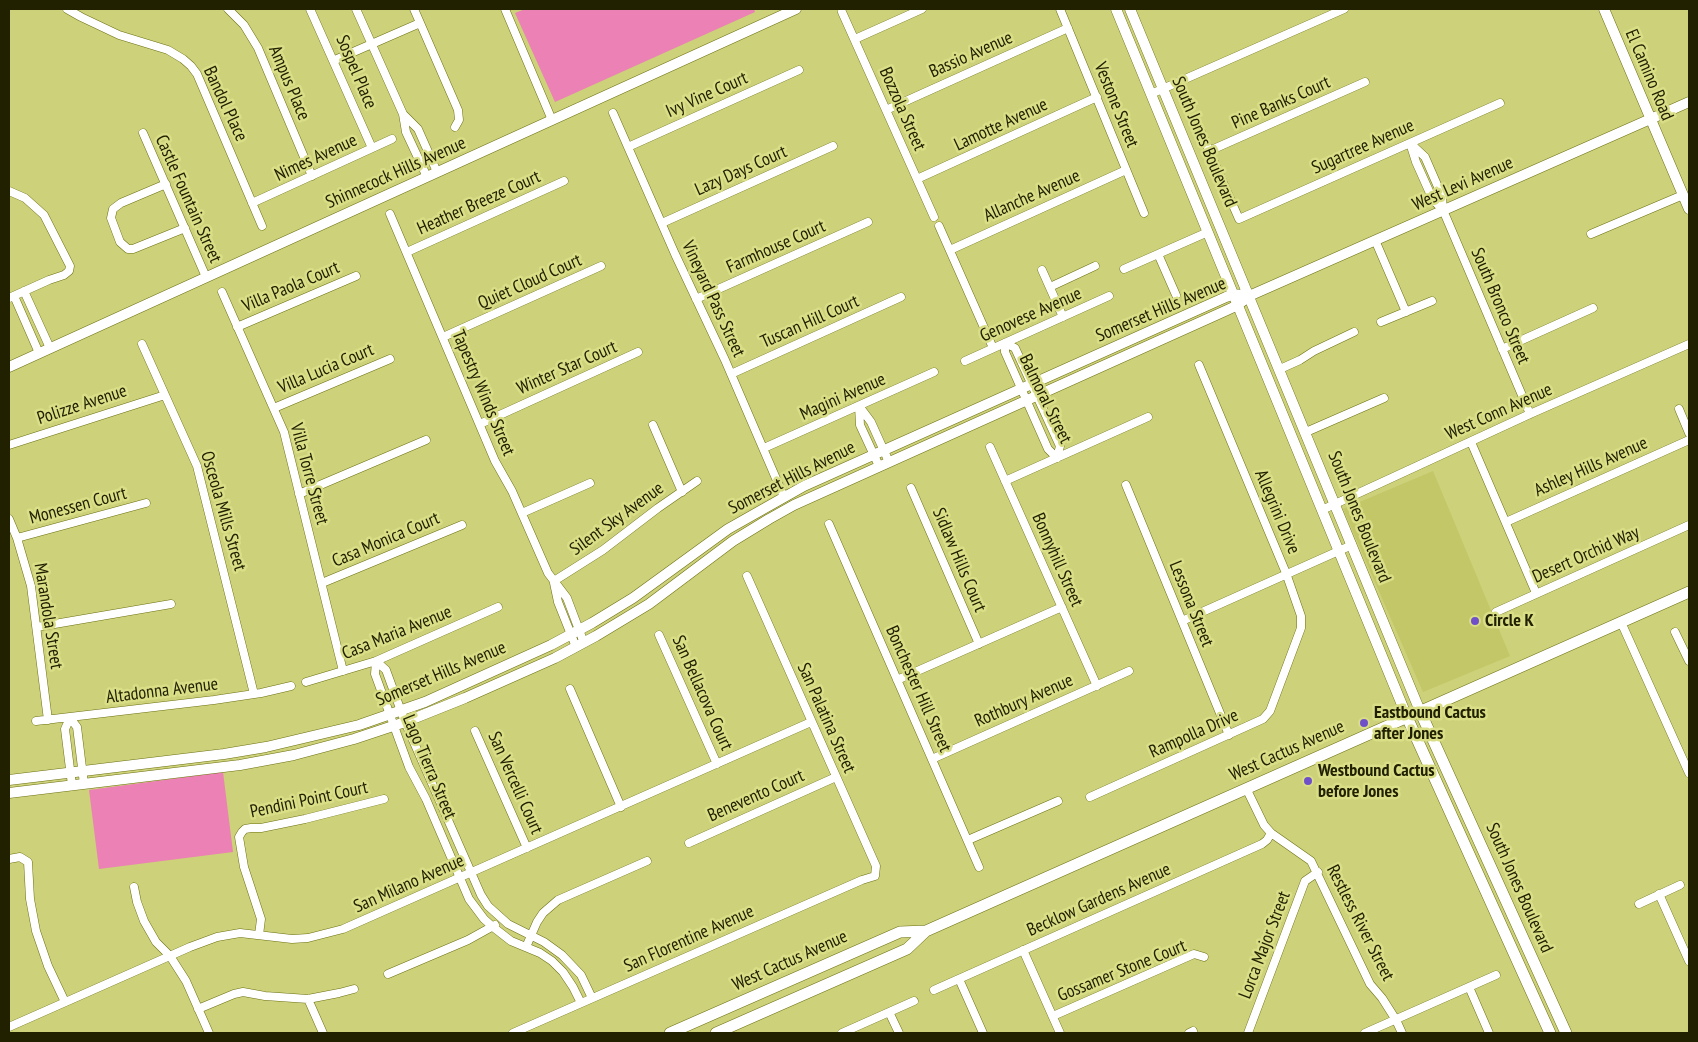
<!DOCTYPE html>
<html>
<head>
<meta charset="utf-8">
<style>
	body { margin:0 }
	#map { position:relative; width:1698px; height:1042px; overflow:hidden; background:#ccd17a; font-family:"PT Sans Narrow",sans-serif }
	canvas { display:block }
	.frame { position:absolute; inset:0; border:10px solid #212100; pointer-events:none }
</style>
</head>
<body>
<div id="map">
<canvas width="1698" height="1042"></canvas>
<div class="frame"></div>
</div>
<script>
const context = document.querySelector('canvas').getContext('2d');
context.lineJoin = 'round';
function fillPath(path, color) {
  context.fillStyle = color;
  context.fill(path, 'evenodd');
}
function shape(rows) {
  const path = new Path2D();
  for (const r of rows) {
    path.moveTo(r[0], r[1]);
    for (let i = 2; i < r.length; i += 2) path.lineTo(r[i], r[i + 1]);
  }
  return path;
}
function strokePath(path, color, width, dash) {
  context.strokeStyle = color;
  context.lineWidth = width;
  context.lineCap = dash ? 'butt' : 'round';
  context.setLineDash(dash || []);
  context.stroke(path);
}
function label(font, color, halo, rows, align = 'center') {
  context.font = font + ' "PT Sans Narrow",sans-serif';
  context.lineWidth = 5;
  context.setLineDash([]);
  context.textBaseline = 'middle';
  context.strokeStyle = halo;
  context.fillStyle = color;
  for (const [text, x, y, turn = 0] of rows) {
    context.save();
    context.translate(x, y);
    context.rotate((+turn || 0) * Math.PI / 180);
    context.textAlign = isNaN(turn) ? turn : align;
    if (halo) context.strokeText(text, 0, 0);
    context.fillText(text, 0, 0);
    context.restore();
  }
}
const built = shape([
	[1433,471,1510,656,1423,692,1343,509]
]);
const green = shape([
	[525,9,754,9,755,12,555,102,515,13],
	[223,772,233,852,99,869,89,790]
]);
const street = shape([
	[67,9,81,17,119,35,168,50,183,59,191,66,197,74,262,226],
	[228,9,244,25,258,48,312,176],
	[310,9,372,148],
	[356,9,403,114,406,132,427,177],
	[414,9,458,110,459,120,455,127],
	[505,9,552,120],
	[1060,9,1144,213],
	[842,12,934,217],
	[855,39,922,9],
	[335,60,420,23],
	[1151,94,1344,9],
	[886,110,1068,28],
	[613,113,675,254,725,360,784,497],
	[403,114,418,129,437,172],
	[1201,132,1239,219,1500,103],
	[143,133,206,277],
	[1410,143,1425,157,1442,196,1443,210,1530,414],
	[1410,143,1416,162,1433,200,1443,210],
	[628,147,799,70],
	[1209,151,1365,82],
	[917,179,1097,97],
	[166,184,121,203,113,209,111,218,120,242,128,249,133,249,185,228],
	[9,191,25,198,44,215,70,266,69,271,64,275,49,280,9,298],
	[252,203,392,139],
	[390,214,495,461,512,491,548,573,567,598,584,643],
	[662,223,833,146],
	[939,226,993,348],
	[1591,234,1683,195],
	[1375,240,1406,312],
	[950,250,1126,170],
	[407,252,564,181],
	[1158,254,1176,295],
	[1124,269,1208,232],
	[1042,270,1063,317],
	[1050,287,1095,266],
	[24,291,50,348],
	[222,292,284,432,343,671],
	[14,296,39,353],
	[696,299,868,222],
	[1381,322,1432,301],
	[237,327,356,276],
	[443,337,601,266],
	[1005,343,1015,348,1060,446,1057,458,1048,449,1005,352,1005,343],
	[142,344,197,466,254,694],
	[1502,349,1593,308],
	[965,361,1109,296],
	[1280,369,1300,360,1314,351,1354,332],
	[731,374,901,297],
	[859,406,860,425,879,466],
	[859,406,871,422,889,462],
	[274,408,390,359],
	[1679,409,1689,433],
	[480,424,638,352],
	[653,425,682,492],
	[1306,432,1384,398],
	[1471,442,1536,593],
	[9,445,165,395],
	[990,447,1097,686],
	[764,448,934,372],
	[1005,481,1148,417],
	[1126,485,1229,735],
	[911,488,979,644],
	[299,494,426,440],
	[1322,510,1530,414,1689,344],
	[522,513,590,483],
	[9,519,17,538,31,586,48,720],
	[1506,522,1689,440],
	[829,524,979,867],
	[17,538,146,503],
	[554,581,603,550,658,508,697,481],
	[322,583,462,525],
	[554,583,558,602,576,647],
	[1496,612,1689,525],
	[1182,621,1352,545],
	[1621,622,1689,773],
	[37,627,171,604],
	[1675,632,1689,661],
	[659,635,717,764],
	[376,661,375,674,409,767,426,799,469,899,484,919,493,927,511,941,540,953,552,961,563,972,573,987,581,1003],
	[376,661,386,670,405,722,481,895,488,906,508,924,544,942,562,955,581,975,592,998],
	[897,680,1062,607],
	[306,682,376,661,498,607],
	[570,689,621,807],
	[36,721,214,700,261,693,291,686],
	[475,731,527,848],
	[932,759,1129,671],
	[72,785,65,729,70,718,77,727,84,784],
	[1246,788,1264,825,1271,833,1311,861,1370,984,1382,998,1396,1020,1402,1033],
	[1090,797,1263,719,1270,711,1301,628,1301,616,1286,573,1199,365],
	[968,840,1058,801],
	[689,843,836,777],
	[9,859,20,857,28,862,30,899,36,931,48,966,65,1002],
	[134,887,137,902,144,921,156,942,170,956,186,981,209,1033],
	[1659,894,1689,961],
	[1639,904,1680,885],
	[259,935,261,919,244,867,239,837,242,832,245,829,251,828,261,828,305,819,384,799],
	[526,947,537,922,543,913,558,900,647,861],
	[1023,950,1060,1033],
	[388,974,468,940,495,925],
	[959,979,983,1033],
	[1469,987,1489,1033],
	[934,990,1262,844,1267,840,1271,833],
	[308,999,323,1033],
	[198,1009,234,994,243,992,265,996,308,999,339,993,354,989],
	[889,1012,899,1033],
	[1053,1016,1194,954,1204,957],
	[9,1027,190,947,217,937,240,933,292,939,308,938,343,929,811,722],
	[513,1033,862,880,875,876,876,866,747,576],
	[842,1033,914,1001],
	[1189,1033,1193,1031],
	[1248,1033,1305,881,1318,872],
	[1365,1033,1496,975]
]);
const secondary = shape([
	[1116,9,1407,717],
	[1130,9,1420,711],
	[1604,9,1689,209],
	[9,367,796,9],
	[9,780,224,754,266,747,359,725,425,702,551,645,592,623,633,598,728,529,804,486,1226,297,1234,294,1249,296],
	[9,793,240,765,294,755,354,739,405,722,465,698,555,658,596,636,649,604,733,541,769,519,794,505,1225,311,1238,305,1249,296,1689,102]
]);
const primary = shape([
	[1420,711,1566,1033],
	[1407,717,1550,1033],
	[670,1033,900,932,926,931],
	[716,1033,907,949,926,931,1689,592]
]);
const markers = [
	[1475,621,5,"#6f50c9"],
	[1364,723,5,"#6f50c9"],
	[1308,781,5,"#6f50c9"]
];
const streetNames = [
	["Bassio Avenue",971,55,-24],
	["Sospel Place",356,72,67],
	["El Camino Road",1649,75,67],
	["Ampus Place",289,83,67],
	["Ivy Vine Court",707,95,-24],
	["Pine Banks Court",1281,103,-24],
	["Bandol Place",225,104,65],
	["Vestone Street",1116,105,68],
	["Bozzola Street",902,109,66],
	["Lamotte Avenue",1001,125,-25],
	["South Jones Boulevard",1204,142,67],
	["Sugartree Avenue",1363,147,-24],
	["Nimes Avenue",316,158,-25],
	["Lazy Days Court",741,171,-24],
	["Shinnecock Hills Avenue",396,173,-24],
	["West Levi Avenue",1463,184,-24],
	["Allanche Avenue",1032,196,-24],
	["Castle Fountain Street",188,199,66],
	["Heather Breeze Court",479,203,-24],
	["Farmhouse Court",776,247,-24],
	["Quiet Cloud Court",530,282,-24],
	["Villa Paola Court",291,287,-23],
	["Vineyard Pass Street",713,299,65],
	["South Bronco Street",1500,306,67],
	["Somerset Hills Avenue",1161,310,-23],
	["Genovese Avenue",1031,315,-24],
	["Tuscan Hill Court",810,322,-24],
	["Winter Star Court",567,368,-24],
	["Villa Lucia Court",326,369,-23],
	["Tapestry Winds Street",483,393,67],
	["Magini Avenue",843,397,-24],
	["Balmoral Street",1045,399,64],
	["Polizze Avenue",82,405,-18],
	["West Conn Avenue",1499,412,-24],
	["Ashley Hills Avenue",1591,467,-24],
	["Villa Torre Street",309,474,75],
	["Somerset Hills Avenue",792,478,-27],
	["Monessen Court",78,506,-15],
	["Osceola Mills Street",223,511,74],
	["Allegrini Drive",1277,512,67],
	["South Jones Boulevard",1359,517,68],
	["Silent Sky Avenue",617,519,-36],
	["Casa Monica Court",386,540,-23],
	["Desert Orchid Way",1586,555,-24],
	["Sidlaw Hills Court",959,560,67],
	["Bonnyhill Street",1057,560,66],
	["Lessona Street",1191,604,68],
	["Marandola Street",48,616,81],
	["Casa Maria Avenue",397,633,-22],
	["Somerset Hills Avenue",441,674,-23],
	["Bonchester Hill Street",918,689,66],
	["Altadonna Avenue",162,691,-7],
	["San Bellacova Court",702,693,66],
	["Rothbury Avenue",1024,701,-24],
	["San Palatina Street",826,718,66],
	["Rampolla Drive",1194,734,-24],
	["West Cactus Avenue",1287,751,-24],
	["Lago Tierra Street",429,767,67],
	["San Vercelli Court",515,783,66],
	["Benevento Court",756,796,-24],
	["Pendini Point Court",309,800,-12],
	["San Milano Avenue",409,884,-24],
	["South Jones Boulevard",1519,888,66],
	["Becklow Gardens Avenue",1099,900,-24],
	["Restless River Street",1360,923,63],
	["San Florentine Avenue",689,939,-24],
	["Lorca Major Street",1265,945,-69],
	["West Cactus Avenue",790,961,-24],
	["Gossamer Stone Court",1122,971,-22]
];
const poiNames = [
	["Circle K",1485,621],
	["Eastbound Cactus",1374,713],
	["after Jones",1374,734],
	["Westbound Cactus",1318,771],
	["before Jones",1318,792]
];
fillPath(built, '#c4c767');
fillPath(green, '#eb81b4');
strokePath(street, '#6e7010', 9);
strokePath(secondary, '#6e7010', 11);
strokePath(primary, '#6e7010', 12);
strokePath(street, '#fff', 8);
strokePath(secondary, '#fff', 10);
strokePath(primary, '#fff', 11);
for (const [x, y, r, color] of markers) {
  const dot = new Path2D();
  dot.arc(x, y, r, 0, 2 * Math.PI);
  context.fillStyle = color;
  context.fill(dot);
  strokePath(dot, '#d9de87', 2);
}
label('18px', '#212100', '#d9de87', streetNames);
label('bold 18px', '#212100', '#d9de87', poiNames, 'left');
</script>
</body>
</html>
